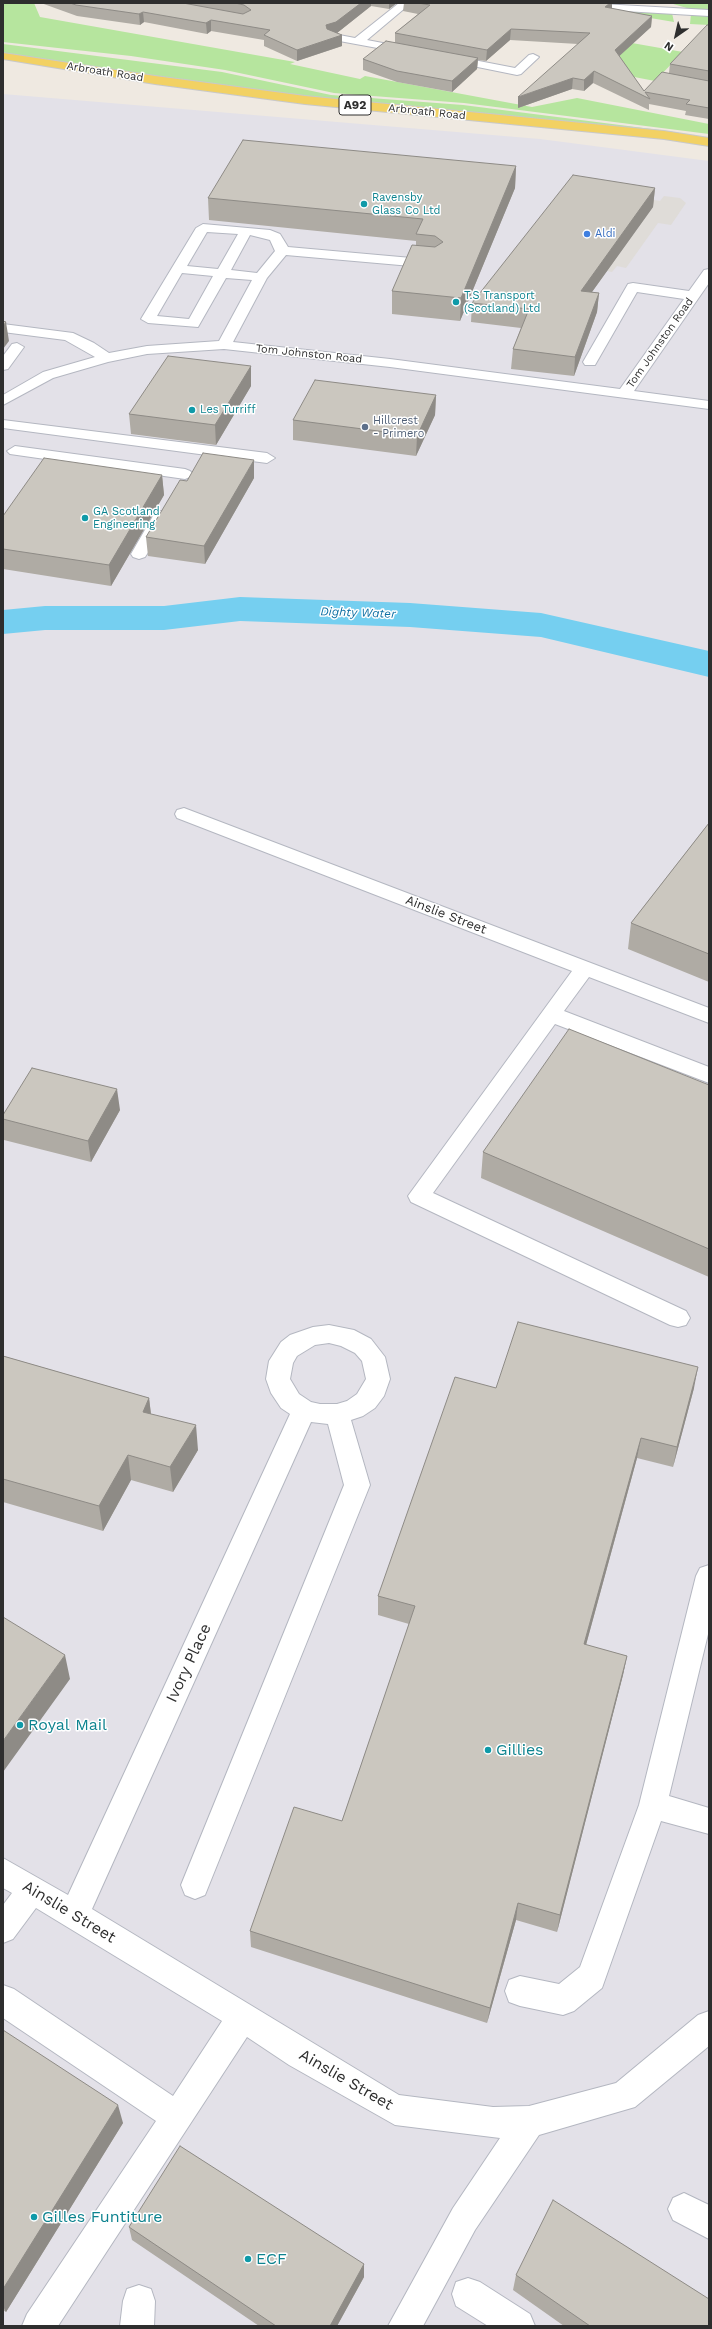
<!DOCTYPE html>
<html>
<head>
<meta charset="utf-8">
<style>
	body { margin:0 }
	#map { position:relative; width:712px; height:2329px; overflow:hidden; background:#efe9e1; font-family:"Work Sans",sans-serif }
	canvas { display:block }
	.frame { position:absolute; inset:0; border:4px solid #2e2e2e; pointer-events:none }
	.north { position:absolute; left:656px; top:16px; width:40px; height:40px; -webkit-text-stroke:3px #fff; paint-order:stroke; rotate:214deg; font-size:11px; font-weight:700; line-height:16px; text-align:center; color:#2e2e2e }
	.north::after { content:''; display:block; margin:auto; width:14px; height:18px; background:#2e2e2e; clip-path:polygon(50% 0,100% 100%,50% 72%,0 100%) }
</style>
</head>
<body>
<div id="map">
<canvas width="712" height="2329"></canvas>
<div class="frame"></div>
<div class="north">N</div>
</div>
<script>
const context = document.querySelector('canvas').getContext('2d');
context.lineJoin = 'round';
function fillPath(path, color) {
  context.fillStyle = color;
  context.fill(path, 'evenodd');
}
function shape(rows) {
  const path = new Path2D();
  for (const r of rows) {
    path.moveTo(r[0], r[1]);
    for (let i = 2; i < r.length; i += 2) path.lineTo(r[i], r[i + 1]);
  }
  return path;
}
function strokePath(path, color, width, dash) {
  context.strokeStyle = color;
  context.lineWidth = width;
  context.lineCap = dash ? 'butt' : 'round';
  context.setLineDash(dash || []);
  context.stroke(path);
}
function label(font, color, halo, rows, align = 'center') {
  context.font = font + ' "Work Sans",sans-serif';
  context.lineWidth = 3;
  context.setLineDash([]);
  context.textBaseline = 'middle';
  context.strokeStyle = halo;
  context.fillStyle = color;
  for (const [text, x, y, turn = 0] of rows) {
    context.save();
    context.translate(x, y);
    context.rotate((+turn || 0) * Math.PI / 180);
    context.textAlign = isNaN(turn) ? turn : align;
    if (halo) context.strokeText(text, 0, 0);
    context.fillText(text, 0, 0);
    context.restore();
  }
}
const industrial = shape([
	[3,94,540,139,709,161,709,2326,3,2326]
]);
const green = shape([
	[3,3,34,3,40,17,295,62,290,64,360,79,365,76,532,107,577,98,709,124,709,134,464,103,334,93,225,70,131,56,3,42],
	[670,3,709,3,709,10,690,9],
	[579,6,672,13,674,22],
	[691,14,709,15,709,25,690,24],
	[632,43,683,52,655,81,603,71],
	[3,44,222,72,331,95,463,105,667,131,709,138,327,99,158,78,3,54]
]);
const plaza = shape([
	[565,185,660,201,664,196,680,198,686,203,671,225,658,223,626,268,617,266,612,272,607,271,653,207]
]);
const river = shape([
	[240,597,410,603,541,613,709,651,709,677,541,637,410,627,240,621,164,630,45,630,3,634,3,610,45,606,164,606,240,597]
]);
const minor = shape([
	[399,3,411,3,367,40,414,49,416,51,414,53,410,54,334,40,328,37,334,34,355,38,399,3],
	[584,3,709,10,709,16,624,11,589,6,584,3],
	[533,54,539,57,537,59,521,74,517,75,448,61,442,58,448,55,515,68,529,55,533,54],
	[203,224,270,230,280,234,288,247,434,260,441,264,434,268,286,255,267,278,233,342,390,359,620,389,684,299,637,292,595,365,585,365,583,362,628,284,633,283,689,291,704,270,709,269,709,283,634,391,709,401,709,409,390,367,224,349,147,354,108,362,53,378,3,405,3,395,43,372,95,357,65,340,3,332,3,324,73,333,94,343,109,353,147,346,219,341,252,280,226,278,198,327,148,323,141,319,196,228,203,224],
	[207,232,238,234,218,269,187,266,207,232],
	[250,235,270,240,275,251,257,273,231,270,250,235],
	[182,273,213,276,189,319,157,316,182,273],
	[17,343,24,347,8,369,3,370,3,356,12,344,17,343],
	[3,420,267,453,275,458,267,463,3,428,3,420],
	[15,446,185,469,190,471,193,474,190,477,185,479,10,454,7,451,15,446],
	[161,511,167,513,169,516,147,554,145,557,139,559,133,557,131,554,153,516,155,513,161,511],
	[184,808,709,1008,709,1023,589,977,564,1011,709,1067,709,1083,555,1024,433,1193,686,1311,690,1318,686,1325,678,1327,670,1325,411,1202,408,1196,572,971,177,818,175,814,177,810,184,808],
	[329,1325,354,1330,371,1339,385,1357,390,1379,384,1396,375,1408,363,1416,351,1420,370,1485,209,1885,205,1895,195,1899,185,1895,181,1885,344,1485,328,1424,311,1422,92,1909,399,2095,493,2107,529,2106,616,2083,698,2015,709,2011,709,2046,635,2107,539,2135,475,2230,423,2326,388,2326,453,2208,500,2138,395,2125,289,2065,247,2037,58,2326,22,2326,27,2314,156,2121,3,2018,3,1985,14,1989,173,2096,222,2021,36,1908,13,1939,3,1943,3,1905,12,1893,3,1888,3,1858,68,1895,290,1414,281,1408,271,1393,266,1379,269,1361,281,1342,290,1335,313,1327,329,1325],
	[329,1343,341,1346,355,1353,362,1361,366,1379,357,1394,347,1401,337,1404,320,1404,311,1402,299,1394,290,1379,293,1363,297,1356,315,1345,329,1343],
	[709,1565,709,1630,669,1796,709,1808,709,1834,661,1821,602,1988,574,2011,563,2015,520,2006,509,2002,505,1991,509,1980,520,1976,559,1984,580,1967,639,1805,696,1576,700,1568,709,1565],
	[684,2193,709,2205,709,2239,673,2220,668,2209,673,2198,684,2193],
	[468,2278,480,2282,530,2314,535,2326,488,2326,456,2306,452,2294,456,2282,468,2278],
	[139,2285,151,2289,155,2301,154,2326,120,2326,123,2301,127,2289,139,2285]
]);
const major = shape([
	[3,53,155,76,305,96,664,131,709,138,709,146,664,139,305,104,155,84,3,59,3,53]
]);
const wall = shape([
	[41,3,397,3,389,9,371,6,337,33,342,35,342,46,297,61,264,46,264,40,211,31,207,34,144,22,140,25,77,16],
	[404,3,620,3,612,3,612,9,652,16,651,27,619,56,644,91,669,73,670,64,709,25,709,119,685,115,686,111,649,104,649,110,593,83,584,91,572,89,518,108,578,44,510,40,486,61,478,60,477,69,452,92,397,82,363,70,363,59,395,42,395,33,418,14,403,11],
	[516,166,515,188,460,321,392,314,392,291,416,245,416,241,209,220,208,198],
	[655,188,653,207,592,292,599,293,597,312,574,376,511,369,513,349,521,328,471,322,472,303],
	[251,366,251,386,216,445,131,434,129,414],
	[436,395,435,415,416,456,293,440,293,420],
	[162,475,164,495,111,586,3,569,3,516],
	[254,478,205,564,148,556,146,537,187,481],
	[709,823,709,982,628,949,631,923],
	[709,1085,709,1277,481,1178,483,1152],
	[120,1110,91,1162,4,1140,3,1132,3,1115],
	[3,1356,149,1398,151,1414,198,1450,173,1492,131,1480,103,1531,3,1502],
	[496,1388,694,1388,673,1467,637,1458,586,1645,627,1656,623,1675,557,1932,516,1920,487,2023,251,1947,250,1931,342,1821,409,1624,378,1615,378,1596],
	[3,2030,123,2123,6,2312,3,2310],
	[129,2227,364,2264,364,2277,337,2326,259,2326,132,2240],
	[516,2275,709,2326,564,2326,513,2290]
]);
const shadedWall = shape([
	[361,3,371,3,371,6,337,33,327,36,326,25],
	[389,3,397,3,389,9],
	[610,3,612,3,612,11,605,7],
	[143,12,144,22,140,25,139,14],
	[652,16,651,27,614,61,615,50],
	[211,20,211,31,207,34,206,23],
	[511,29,510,40,486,61,487,50],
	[342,35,342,46,297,61,297,50],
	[478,58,477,69,452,92,452,81],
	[594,71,593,83,584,91,584,80],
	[573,78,572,89,518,108,518,97],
	[516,166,515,188,460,321,461,298],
	[655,188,653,207,579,310,581,291],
	[599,293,597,312,574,376,575,357],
	[6,322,9,341,3,349,3,326],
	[251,366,251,386,216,445,215,425],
	[436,395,435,415,416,456,417,436],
	[254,460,254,478,205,564,204,546],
	[162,475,164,495,111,586,109,565],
	[117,1089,120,1110,91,1162,88,1141],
	[698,1367,694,1388,673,1467,677,1447],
	[149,1398,152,1423,143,1412],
	[196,1425,198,1450,173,1492,170,1467],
	[641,1438,637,1458,581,1663,584,1644],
	[128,1455,131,1480,103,1531,99,1506],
	[65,1655,70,1679,3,1772,3,1741],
	[627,1656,623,1675,557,1932,560,1915],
	[518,1903,516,1920,487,2023,490,2008],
	[118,2105,123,2123,6,2312,3,2306,3,2289],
	[364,2264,364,2277,337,2326,330,2326]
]);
const building = shape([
	[70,3,183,3,243,14,251,10,244,5,235,3,361,3,336,22,326,25,327,29,342,35,297,50,264,35,270,30,211,20,206,23,143,12,139,14,76,5,70,3],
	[418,3,610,3,605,7,652,16,615,50,644,91,662,72,709,81,709,108,686,104,690,100,645,92,650,99,594,71,584,80,573,78,518,97,590,33,511,29,487,50,395,33,430,5,418,3],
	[707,25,709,25,709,71,670,64,707,25],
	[386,41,478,58,452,81,397,71,363,59,386,41],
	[243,140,516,166,461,298,392,291,412,245,435,247,443,242,435,236,416,234,423,219,208,198,243,140],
	[573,175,655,188,581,291,599,293,575,357,513,349,529,309,472,303,573,175],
	[3,321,6,322,3,326,3,321],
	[168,356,251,366,215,425,129,414,168,356],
	[315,380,436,395,417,436,293,420,315,380],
	[203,453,254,460,204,546,146,537,180,480,187,481,203,453],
	[44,458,162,475,109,565,3,549,3,516,44,458],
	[709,823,709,954,631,923,709,823],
	[569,1029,709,1085,709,1249,483,1152,569,1029],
	[32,1068,117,1089,88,1141,3,1119,3,1115,32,1068],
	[518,1322,698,1367,677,1447,641,1438,584,1644,627,1656,560,1915,518,1903,490,2008,250,1931,294,1807,342,1821,415,1606,378,1596,455,1377,496,1388,518,1322],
	[3,1356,149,1398,143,1412,196,1425,170,1467,128,1455,99,1506,3,1479,3,1356],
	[3,1617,65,1655,3,1741,3,1617],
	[3,2030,118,2105,3,2289,3,2030],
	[180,2146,364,2264,330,2326,276,2326,129,2227,180,2146],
	[553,2200,709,2299,709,2326,590,2326,516,2275,553,2200]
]);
const markers = [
	[364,204,4,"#0f9aa8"],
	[587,234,4,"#3f7fe0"],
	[456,302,4,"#0f9aa8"],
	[192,410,4,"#0f9aa8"],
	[365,427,4,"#5c6f8a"],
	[85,518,4,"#0f9aa8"],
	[20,1725,4,"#0f9aa8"],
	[488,1750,4,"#0f9aa8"],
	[34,2217,4,"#0f9aa8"],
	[248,2259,4,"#0f9aa8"]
];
const farStreetnames = [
	["Arbroath Road",105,72,9],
	["Arbroath Road",427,112,6],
	["Tom Johnston Road",660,343,-55],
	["Tom Johnston Road",309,354,6]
];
const farCulturenames = [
	["Ravensby",372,198],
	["Glass Co Ltd",372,211],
	["T.S Transport",464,296],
	["(Scotland) Ltd",464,309],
	["Les Turriff",200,410],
	["GA Scotland",93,512],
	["Engineering",93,525]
];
const farShopnames = [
	["Aldi",595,234]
];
const farServicenames = [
	["Hillcrest",373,421],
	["- Primero",373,434]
];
const shields = [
	[355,105,32]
];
const shieldNames = [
	["A92",355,105]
];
const farWaternames = [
	["Dighty Water",358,613,2]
];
const streetNames = [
	["Ainslie Street",446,915,21]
];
const nearStreetnames = [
	["Ivory Place",189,1663,-65],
	["Ainslie Street",69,1912,31],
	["Ainslie Street",346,2080,30]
];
const nearCulturenames = [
	["Royal Mail",28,1725],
	["Gillies",496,1750],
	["Gilles Funtiture",42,2217],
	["ECF",256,2259]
];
fillPath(industrial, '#e3e1e8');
fillPath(green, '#b6e59e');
fillPath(plaza, '#dfdcd8');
fillPath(river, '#75cff0');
strokePath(minor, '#b4b7c1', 2);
strokePath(major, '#c9c9c9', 2);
fillPath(minor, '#fff');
fillPath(major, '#f2d163');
fillPath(wall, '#afaba4');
fillPath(shadedWall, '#8e8b86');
fillPath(building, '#cbc7bf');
strokePath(building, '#8e8b86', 1);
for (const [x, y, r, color] of markers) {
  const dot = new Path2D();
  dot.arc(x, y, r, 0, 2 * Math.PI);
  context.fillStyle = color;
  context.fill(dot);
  strokePath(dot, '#fff', 1.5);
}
label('11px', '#2e2e2e', '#fff', farStreetnames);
label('11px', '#0d838f', '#fff', farCulturenames, 'left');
label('11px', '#366cbe', '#fff', farShopnames, 'left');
label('11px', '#4e5e75', '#fff', farServicenames, 'left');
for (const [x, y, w] of shields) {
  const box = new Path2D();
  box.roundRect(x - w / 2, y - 10, w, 20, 3);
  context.fillStyle = '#fff';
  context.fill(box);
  strokePath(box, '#2e2e2e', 1);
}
label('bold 12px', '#2e2e2e', null, shieldNames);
label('italic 12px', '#0d6fa3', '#fff', farWaternames);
label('13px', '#2e2e2e', '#fff', streetNames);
label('16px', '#2e2e2e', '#fff', nearStreetnames);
label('16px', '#0d838f', '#fff', nearCulturenames, 'left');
</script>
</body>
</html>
